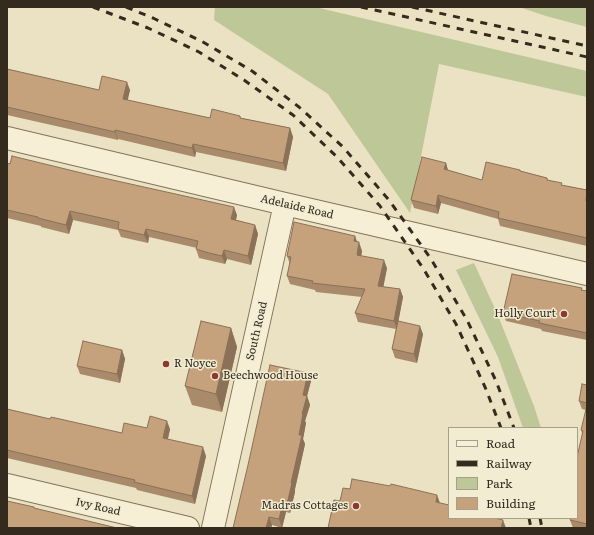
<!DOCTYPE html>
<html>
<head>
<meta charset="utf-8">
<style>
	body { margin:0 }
	#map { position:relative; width:594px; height:535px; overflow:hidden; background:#eae2c3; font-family:Literata,serif }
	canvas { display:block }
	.frame { position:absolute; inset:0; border:8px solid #342b1e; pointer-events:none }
	.legend { position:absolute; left:448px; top:427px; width:130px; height:92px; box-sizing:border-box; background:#f2ecd2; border:1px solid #a69f8a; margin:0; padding:5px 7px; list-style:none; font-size:12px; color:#342b1e }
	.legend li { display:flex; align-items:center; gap:8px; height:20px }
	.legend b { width:20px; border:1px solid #a69f8a }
</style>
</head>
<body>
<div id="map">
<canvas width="594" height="535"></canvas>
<div class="frame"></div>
<ul class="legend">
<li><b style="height:5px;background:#f6efd6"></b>Road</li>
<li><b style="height:5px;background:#342b1e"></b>Railway</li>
<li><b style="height:11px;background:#bdc798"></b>Park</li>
<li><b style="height:11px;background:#c5a17c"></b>Building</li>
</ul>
</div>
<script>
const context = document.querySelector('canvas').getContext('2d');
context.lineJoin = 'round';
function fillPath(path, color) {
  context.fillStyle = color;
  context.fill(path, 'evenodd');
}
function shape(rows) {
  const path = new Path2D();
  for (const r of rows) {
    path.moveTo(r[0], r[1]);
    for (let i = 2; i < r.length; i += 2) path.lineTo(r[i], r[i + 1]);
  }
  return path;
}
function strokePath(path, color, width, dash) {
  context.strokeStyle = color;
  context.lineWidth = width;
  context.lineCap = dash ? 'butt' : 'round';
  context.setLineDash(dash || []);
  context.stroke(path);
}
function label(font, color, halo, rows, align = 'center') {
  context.font = font + ' Literata,serif';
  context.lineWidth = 3;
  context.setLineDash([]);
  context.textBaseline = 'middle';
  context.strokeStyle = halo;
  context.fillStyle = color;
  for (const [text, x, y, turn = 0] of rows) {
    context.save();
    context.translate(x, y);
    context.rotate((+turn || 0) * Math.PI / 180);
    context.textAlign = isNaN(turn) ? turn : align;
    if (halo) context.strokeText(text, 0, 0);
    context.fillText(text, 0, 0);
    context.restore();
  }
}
const green = shape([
	[215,7,315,7,587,71,587,97,439,64,410,213,328,94,214,20],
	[519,7,587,7,587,27,546,16],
	[474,263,497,313,534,406,541,428,523,428,498,357,456,270]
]);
const minor = shape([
	[7,138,285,204,587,274],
	[7,485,188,528],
	[213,528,285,204]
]);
const rail = shape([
	[93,7,148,28,199,52,244,80,293,115,337,157,380,206,423,268,456,324,485,387,501,428],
	[126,7,153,18,203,42,252,71,299,107,343,147,389,200,431,259,467,320,496,381,514,428],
	[361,7,587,57],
	[412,7,587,46],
	[529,518,531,528],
	[540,518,542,528]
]);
const wall = shape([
	[7,69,99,90,130,90,127,100,210,118,240,116,241,118,290,128,293,137,286,171,196,152,195,157,118,139,118,140,7,115],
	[7,163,237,215,236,220,255,225,258,234,251,265,227,259,225,264,199,258,196,249,197,248,149,237,148,243,121,237,118,230,73,220,69,234,41,227,41,226,7,218],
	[446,163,448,170,482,180,520,170,521,171,547,178,548,180,562,185,587,190,587,246,500,226,498,219,441,203,438,214,414,208,411,200],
	[355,236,357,242,362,251,361,256,387,268,383,287,400,289,403,297,398,321,423,334,417,363,395,358,392,349,396,329,358,322,355,313,362,297,316,292,315,290,290,284,287,276,290,264,287,256],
	[582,288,582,290,587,291,587,340,542,331,541,329,506,321,503,313],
	[231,328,237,347,222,412,192,405,185,386],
	[122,350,125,359,120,383,80,374,77,366],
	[308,373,311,381,307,396,310,405,305,421,306,423,303,439,305,444,295,489,295,492,290,513,286,512,282,528,272,525,271,528,233,528],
	[587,385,587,528,573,528,570,520,577,518,582,433,581,430,586,410,582,409,579,401],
	[7,409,50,419,122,433,147,428,170,429,168,439,206,456,195,504,137,490,136,488,7,458]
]);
const shadedWall = shape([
	[127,82,130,90,126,108,123,99],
	[290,128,293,137,286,171,283,163],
	[115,130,118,139,118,140,115,132],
	[193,144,196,152,195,157,192,148],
	[446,163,448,171,444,169],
	[438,195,441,203,438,214,436,206],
	[234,207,237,215,234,228,231,219],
	[70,211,73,220,69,234,66,225],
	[255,225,258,234,251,265,248,256],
	[146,229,149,237,148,243,144,235],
	[355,236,358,245,354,241],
	[359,242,362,251,360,264,357,255],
	[224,250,227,259,225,264,222,256],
	[384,260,387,268,382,294,378,286],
	[400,289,403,297,397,329,394,321],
	[420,326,423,334,417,363,414,354],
	[231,328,237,347,222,412,216,394],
	[122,350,125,359,120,383,117,374],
	[308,373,311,381,307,396,310,405,305,421,306,423,303,439,305,444,295,489,295,492,290,513,287,504,291,483,302,414,303,395],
	[167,421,170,429,166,446,163,438],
	[203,447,206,456,195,504,192,496],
	[437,495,440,503,436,502],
	[283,503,286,512,282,528,279,519],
	[269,517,272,525,271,528,266,528],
	[503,520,506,528,501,528]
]);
const building = shape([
	[7,69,99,90,102,76,127,82,123,99,210,118,212,109,240,116,240,118,290,128,283,163,193,144,192,148,115,130,115,132,7,107,7,69],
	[12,156,90,175,234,207,231,219,255,225,248,256,224,250,222,256,209,253,196,249,198,241,146,229,144,235,118,229,119,222,70,211,66,225,38,218,38,217,7,210,7,163,10,164,12,156],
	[422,157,446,163,444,169,482,180,486,162,520,170,520,171,547,178,547,180,562,183,561,185,587,190,586,201,587,201,587,238,498,218,499,212,438,195,436,206,411,200,422,157],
	[294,222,355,236,354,241,359,242,357,255,384,260,378,286,400,289,394,321,355,313,365,289,312,283,313,281,287,276,291,257,287,256,294,222],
	[512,274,582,288,581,290,587,291,587,333,539,323,540,321,503,313,512,274],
	[201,321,231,328,216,394,185,386,201,321],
	[398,321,420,326,414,354,392,349,398,321],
	[83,341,122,350,117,374,77,366,83,341],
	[270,365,308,373,303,395,307,396,302,414,303,414,299,435,302,435,291,483,292,483,287,504,283,503,279,519,269,517,266,528,233,528,248,465,270,365],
	[582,384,587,385,587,403,579,401,582,384],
	[587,405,587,524,570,520,571,518,577,518,577,457,583,431,581,430,587,405],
	[7,409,50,419,51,417,122,433,124,423,147,428,150,416,167,421,163,438,203,447,192,496,134,482,135,480,7,450,7,409],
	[352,479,390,486,391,484,437,495,436,502,449,505,449,518,495,518,503,520,501,528,328,528,334,500,340,501,343,488,350,489,352,479],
	[7,501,34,507,34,508,117,528,7,528,7,501]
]);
const markers = [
	[564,314,4,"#8d3831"],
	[166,364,4,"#8d3831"],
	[215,376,4,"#8d3831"],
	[356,506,4,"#8d3831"]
];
const streetNames = [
	["Adelaide Road",297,207,13],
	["South Road",257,331,-77],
	["Ivy Road",98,507,13]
];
const poiNames = [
	["Holly Court",556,314],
	["R Noyce",174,364,"left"],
	["Beechwood House",223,376,"left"],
	["Madras Cottages",348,506]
];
fillPath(green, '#bdc798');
strokePath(minor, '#83745c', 24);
strokePath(minor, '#f6efd6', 22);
strokePath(rail, '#342b1e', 3, [7, 7]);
fillPath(wall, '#a98a6b');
fillPath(shadedWall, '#8a7157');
fillPath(building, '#c5a17c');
strokePath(building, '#8a7157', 1);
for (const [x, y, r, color] of markers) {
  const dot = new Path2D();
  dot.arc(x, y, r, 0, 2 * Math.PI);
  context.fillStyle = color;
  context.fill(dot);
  strokePath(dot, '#f2ecd2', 1.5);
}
label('11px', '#342b1e', '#f2ecd2', streetNames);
label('11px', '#342b1e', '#f2ecd2', poiNames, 'right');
</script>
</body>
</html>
